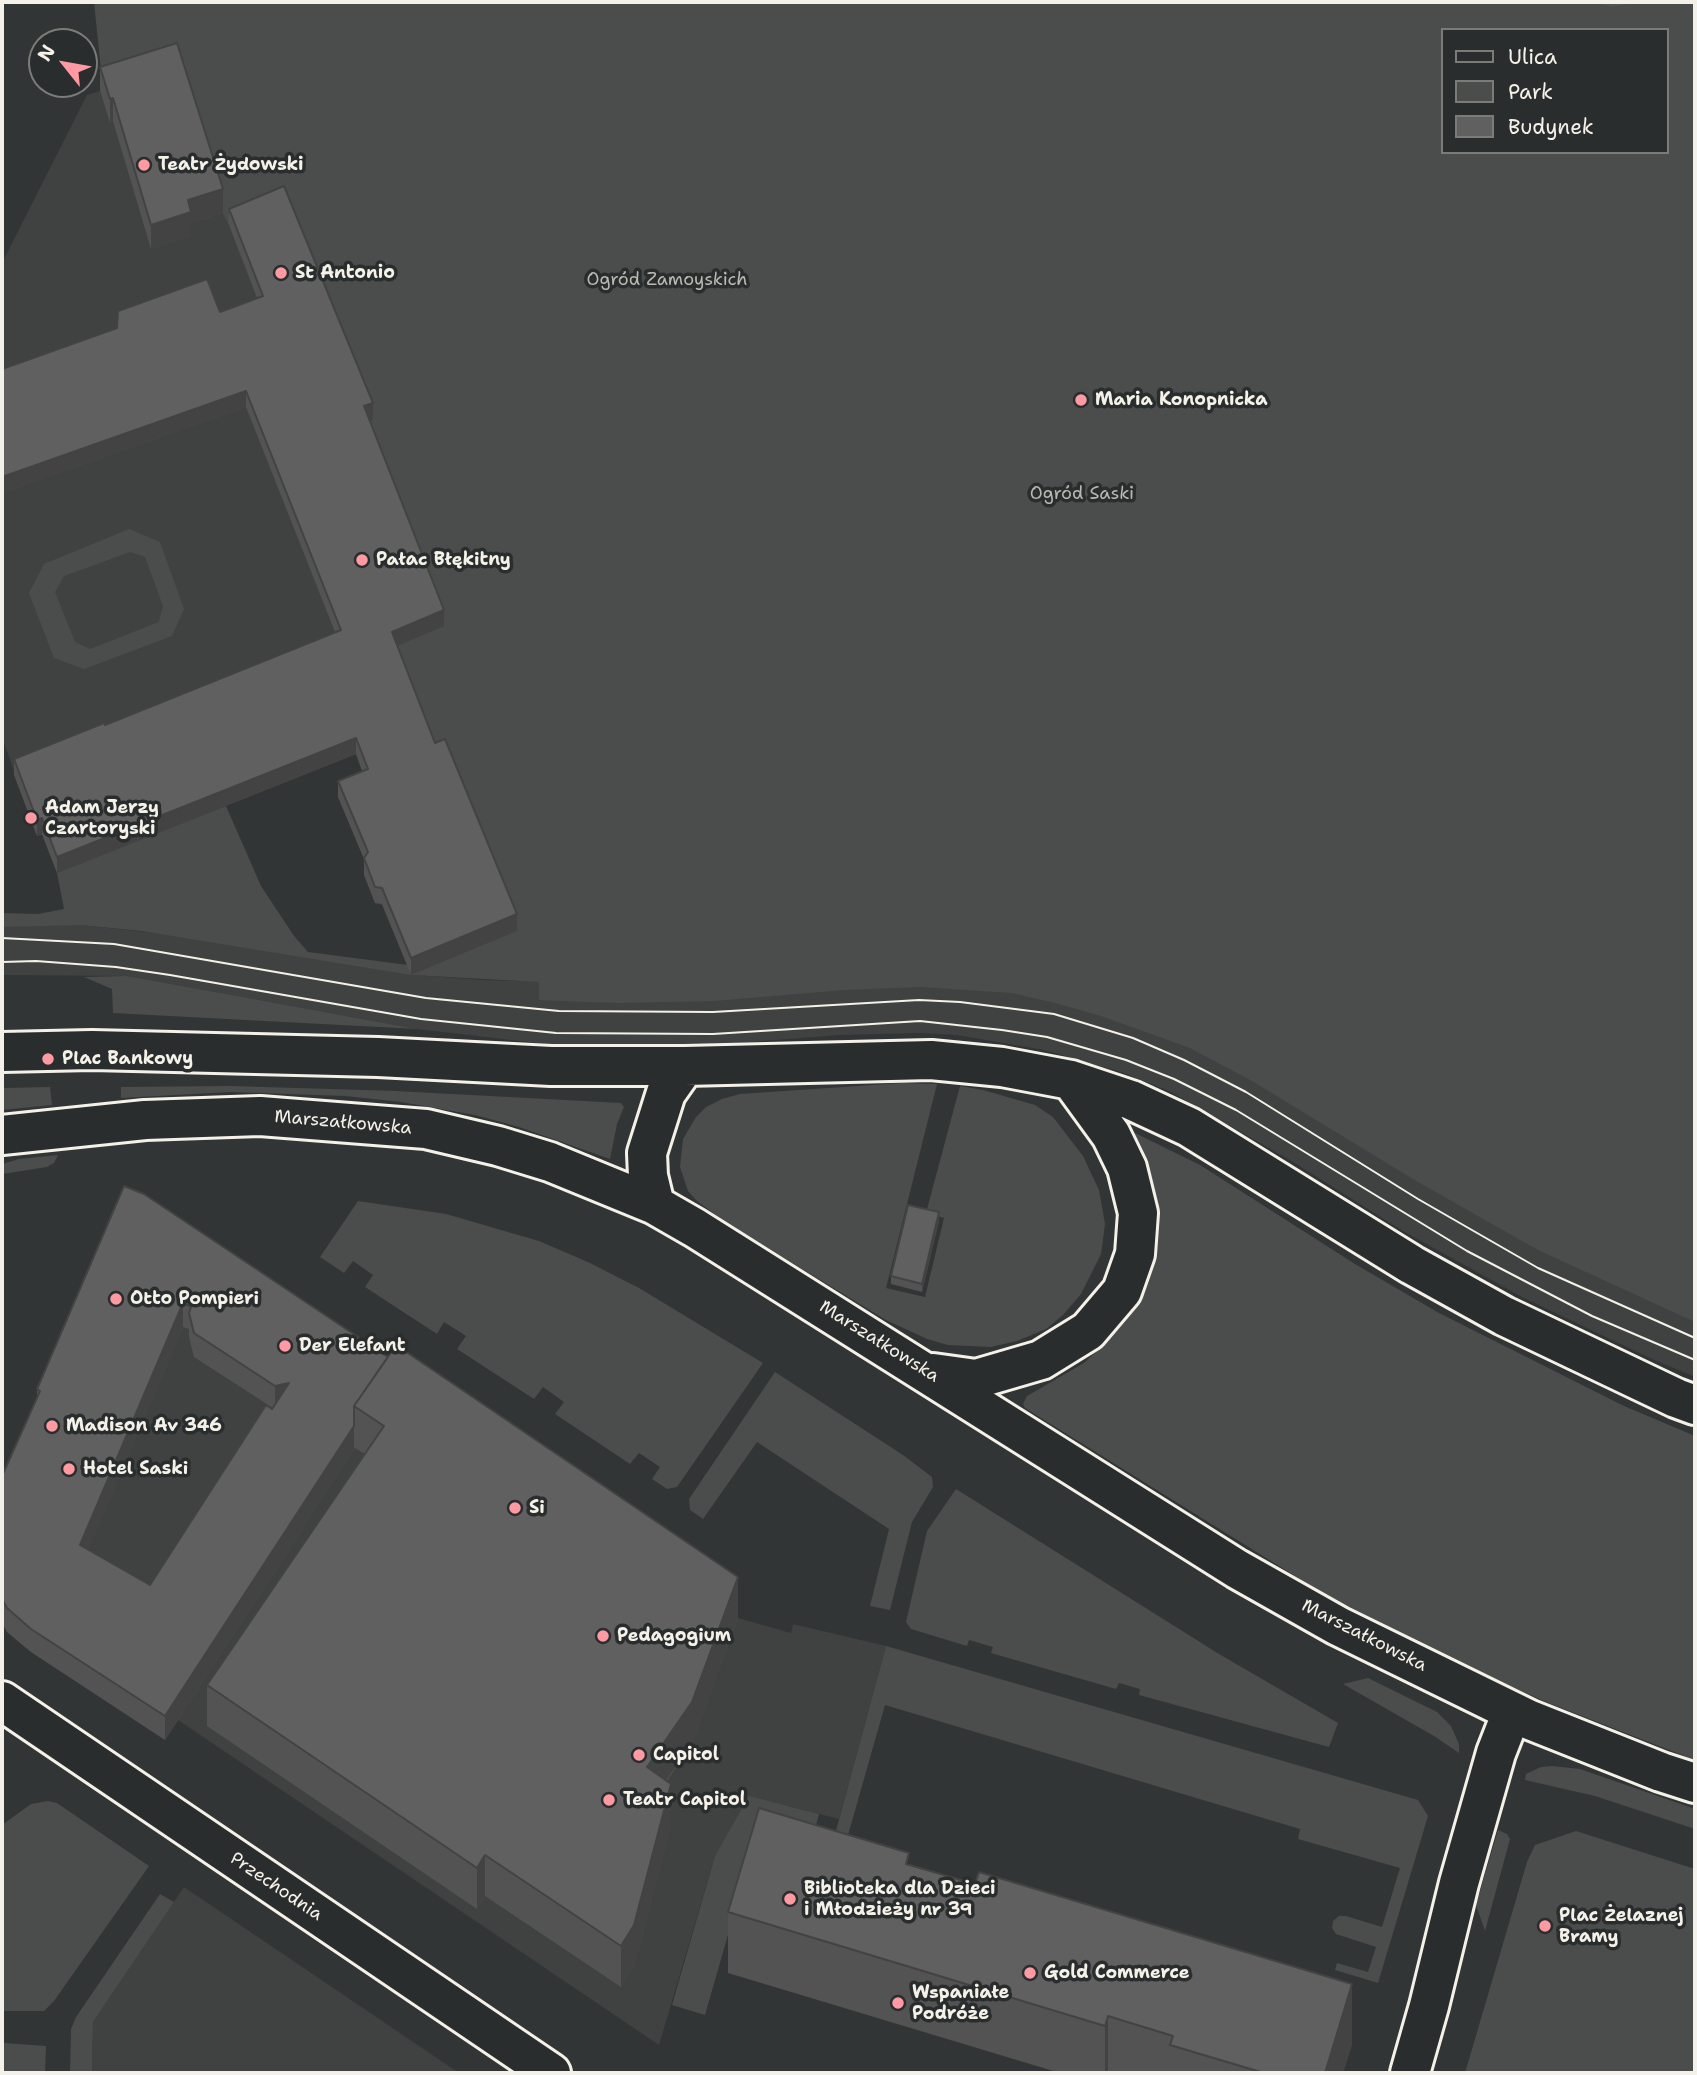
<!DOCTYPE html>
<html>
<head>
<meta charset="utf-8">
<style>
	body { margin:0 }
	#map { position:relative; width:1697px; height:2075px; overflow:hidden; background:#323535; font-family:"Shantell Sans",sans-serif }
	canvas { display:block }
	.frame { position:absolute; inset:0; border:4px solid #f4f1e8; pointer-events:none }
	.legend { position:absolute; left:1441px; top:28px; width:228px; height:126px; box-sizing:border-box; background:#2a2d2e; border:2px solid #7b7b78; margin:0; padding:9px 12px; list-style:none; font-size:21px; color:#f4f1e8 }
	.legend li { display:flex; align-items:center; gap:14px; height:35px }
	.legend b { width:35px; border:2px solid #7b7b78 }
	.north { position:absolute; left:28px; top:28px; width:70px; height:70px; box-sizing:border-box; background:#2a2d2e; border:2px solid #7b7b78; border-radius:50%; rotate:301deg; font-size:19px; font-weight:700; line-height:28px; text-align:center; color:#f4f1e8 }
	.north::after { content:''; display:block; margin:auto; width:24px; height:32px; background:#ff9aa2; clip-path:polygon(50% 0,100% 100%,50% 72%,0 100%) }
</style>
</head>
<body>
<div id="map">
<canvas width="1697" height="2075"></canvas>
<div class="frame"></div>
<ul class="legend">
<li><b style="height:9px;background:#2a2d2e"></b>Ulica</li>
<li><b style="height:19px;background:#4b4d4c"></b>Park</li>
<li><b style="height:19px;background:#5f605f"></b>Budynek</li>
</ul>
<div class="north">N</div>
</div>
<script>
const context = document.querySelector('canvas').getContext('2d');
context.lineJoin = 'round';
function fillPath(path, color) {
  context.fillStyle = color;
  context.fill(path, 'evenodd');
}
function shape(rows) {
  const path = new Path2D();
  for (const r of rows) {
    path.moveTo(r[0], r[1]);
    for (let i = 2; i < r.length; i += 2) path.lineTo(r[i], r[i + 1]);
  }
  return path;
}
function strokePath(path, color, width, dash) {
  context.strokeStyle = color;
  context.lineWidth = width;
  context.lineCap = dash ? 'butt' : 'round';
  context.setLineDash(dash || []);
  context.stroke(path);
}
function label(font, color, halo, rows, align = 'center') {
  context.font = font + ' "Shantell Sans",sans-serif';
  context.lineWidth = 7;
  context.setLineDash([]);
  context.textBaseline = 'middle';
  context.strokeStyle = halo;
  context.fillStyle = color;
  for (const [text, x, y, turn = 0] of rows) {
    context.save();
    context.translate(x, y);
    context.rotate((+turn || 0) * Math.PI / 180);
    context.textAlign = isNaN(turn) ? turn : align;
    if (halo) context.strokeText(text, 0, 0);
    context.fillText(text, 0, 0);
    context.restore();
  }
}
const built = shape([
	[177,67,364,422,444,626,392,648,517,931,413,975,485,980,645,985,923,973,1197,1030,1695,1312,1695,1377,1650,1358,1522,1297,1403,1231,1290,1160,1169,1091,1121,1072,1044,1050,957,1035,920,1033,839,1035,713,1045,554,1045,417,1029,127,976,2,975,2,927,29,924,80,925,175,935,411,974,382,905,375,903,364,875,368,868,338,797,367,785,356,754,57,873,42,835,37,836,2,737,2,263,87,95],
	[124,1209,738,1618,791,1633,793,1624,886,1646,839,1819,784,1805,715,1856,659,2045,178,1720,165,1740,31,1652,7,1632,2,1622,2,1498],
	[184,1887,459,2073,92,2073,93,2022]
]);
const green = shape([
	[94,2,1695,2,1695,1322,1538,1250,1418,1182,1252,1081,1190,1048,1101,1016,1055,1003,1012,993,921,987,844,990,714,1001,617,1003,539,1000,539,982,411,975,142,931,80,925,2,927,2,913,38,914,64,909,57,873,226,806,261,886,294,936,308,952,408,965,435,759,392,648,444,626,364,423,372,420,229,225,223,213,103,90],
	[1443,30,1667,30,1667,152,1443,152],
	[129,529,160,542,184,609,172,636,84,669,54,658,29,593,44,564],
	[130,552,145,557,163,606,159,622,90,649,75,642,55,592,64,576],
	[127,976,248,998,417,1029,113,1013,112,989,84,977],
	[902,1083,937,1084,886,1288,925,1297,944,1218,926,1213,960,1086,983,1090,1035,1105,1053,1117,1083,1156,1099,1190,1105,1224,1101,1254,1081,1294,1063,1315,1046,1329,1017,1341,991,1347,948,1345,927,1339,886,1320,722,1220,696,1200,688,1191,680,1167,683,1139,696,1117,706,1107,722,1099,740,1094],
	[231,1086,396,1091,621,1103,624,1107,617,1124,610,1159,519,1127,475,1115,401,1102,345,1096,230,1092,121,1098,121,1087],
	[50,1087,52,1105,2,1110,2,1088],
	[1135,1133,1200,1165,1355,1264,1439,1313,1624,1406,1695,1436,1695,1760,1546,1702,1486,1675,1432,1650,1324,1594,1025,1408,1023,1404,1027,1396,1084,1363,1098,1350,1129,1311,1132,1135],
	[58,1155,54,1163,47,1167,2,1174,2,1164,19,1159],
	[358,1201,446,1214,539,1241,588,1262,639,1288,763,1363,677,1487,667,1489,652,1479,660,1467,639,1453,630,1464,555,1414,564,1402,543,1387,534,1399,457,1349,466,1336,444,1322,437,1334,365,1287,373,1275,353,1261,344,1273,320,1257],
	[775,1372,903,1455,932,1477,933,1487,912,1522,890,1610,870,1606,889,1529,757,1442,703,1519,690,1510,689,1499],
	[956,1489,1219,1654,1338,1723,1329,1747,1139,1695,1140,1689,1119,1683,1116,1689,991,1653,993,1647,969,1640,967,1646,911,1629,906,1622,927,1531],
	[886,1646,1418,1800,1428,1816,1378,1983,1335,1970,1337,1963,1368,1972,1376,1947,1336,1934,1332,1928,1333,1921,1339,1916,1346,1916,1382,1927,1400,1868,1298,1839,1300,1829,885,1705,839,1867,827,1864],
	[1368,1678,1437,1712,1451,1726,1459,1744,1459,1753,1434,1736,1343,1684],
	[1552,1766,1580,1769,1695,1809,1695,1829,1595,1796,1525,1780,1526,1774,1541,1767],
	[749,1796,819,1814,807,1859,754,1844,705,2015,672,2005,715,1856],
	[48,1801,57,1803,149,1866,54,2001,44,2011,2,2011,2,1825,31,1804],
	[1498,1830,1507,1834,1510,1839,1485,1931,1476,1905],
	[1576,1831,1695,1869,1695,2073,1465,2073,1527,1862,1535,1845],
	[160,1894,174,1902,93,2022,92,2073,70,2073,71,2029,76,2017],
	[4,2043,46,2046,45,2073,3,2073]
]);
const minor = shape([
	[2,1701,551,2073],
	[1410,2073,1429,2006,1459,1883,1496,1753,1512,1712]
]);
const major = shape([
	[2,1052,92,1050,378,1057,551,1066,685,1066,931,1060,1002,1067,1071,1080,1131,1100,1189,1127,1412,1265,1504,1316,1676,1398,1695,1405],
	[2,1135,145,1120,260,1116,426,1129,498,1146,550,1162,655,1205,695,1228,1237,1569,1338,1626,1530,1720,1661,1772,1695,1783],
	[655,1205,648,1176,647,1153,666,1093,685,1066],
	[933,1373,976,1379,1041,1360,1088,1331,1122,1291,1135,1254,1138,1213,1127,1168,1111,1135,1071,1080]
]);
const tram = shape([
	[2,938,114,944,426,998,559,1011,713,1012,919,1000,960,1002,1054,1014,1133,1038,1184,1060,1246,1092,1418,1199,1538,1268,1695,1338],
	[2,962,36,961,116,967,170,975,421,1019,556,1033,713,1034,920,1021,1002,1030,1047,1037,1126,1060,1174,1079,1236,1110,1467,1251,1592,1316,1695,1360]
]);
const wall = shape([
	[1595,2,1635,2,1633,3,1611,7],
	[100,67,223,213,191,223,191,236,151,249,113,121,110,123,100,90],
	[229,209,373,420,369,421,444,626,397,646,435,743,517,931,411,975,382,904,375,903,364,875,364,859,338,797,338,781,362,771,356,754,57,873,42,834,37,836,14,775,14,759,105,725,335,632,246,407,2,493,2,497,2,369,220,312,257,298,229,225],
	[124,1186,738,1618,692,1743,667,1781,671,1825,634,1966,621,1987,485,1896,477,1909,207,1726,207,1685,365,1454,355,1448,165,1740,31,1652,7,1632,2,1622,2,1476,37,1397,37,1389],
	[183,1327,189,1329,189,1337,194,1357,273,1408,150,1585,88,1549],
	[939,1221,922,1292,891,1284,891,1276],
	[909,1865,1352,2044,1343,2073,1060,2073,728,1973,728,1912]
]);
const shadedWall = shape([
	[113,98,113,121,110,123,110,99],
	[223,189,223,213,191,223,191,236,151,249,151,225,188,200],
	[246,391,246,407,2,493,2,497,2,477],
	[373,403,373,420,364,423,364,406],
	[444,610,444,626,392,648,392,632],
	[356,738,356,754,57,873,57,857],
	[42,818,42,834,37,836,37,820],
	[517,914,517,931,411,975,411,958],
	[939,1212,939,1221,922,1292,922,1284],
	[183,1303,183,1327,80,1568,80,1545],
	[289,1383,275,1410,275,1386],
	[354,1426,354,1447,355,1448,165,1740,165,1716],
	[738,1577,738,1618,692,1743,647,1808,647,1767],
	[671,1784,671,1825,634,1966,621,1987,621,1946],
	[485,1855,485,1896,477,1909,477,1868],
	[1352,1984,1352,2044,1343,2073,1325,2073],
	[1108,2016,1108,2073,1105,2073,1105,2026]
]);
const building = shape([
	[177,43,223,189,188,200,191,212,151,225,113,98,110,99,100,67,177,43],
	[284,186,373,403,364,406,444,610,392,632,435,743,445,739,517,914,411,958,382,888,375,887,364,858,368,852,338,781,368,769,356,738,57,857,42,818,37,820,14,759,104,723,105,725,341,630,246,391,2,477,2,369,117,328,118,311,207,279,220,312,263,296,229,209,284,186],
	[124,1186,144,1194,388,1357,354,1406,354,1426,165,1716,31,1629,7,1608,2,1599,2,1476,40,1391,37,1389,124,1186],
	[183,1303,191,1307,189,1313,194,1333,275,1386,289,1383,272,1409,266,1405,150,1585,80,1545,183,1303],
	[908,1205,939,1212,922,1284,891,1276,908,1205],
	[396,1345,738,1577,692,1702,647,1767,671,1784,634,1925,621,1946,485,1855,477,1868,207,1685,384,1426,354,1406,396,1345],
	[759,1808,909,1853,906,1864,975,1884,979,1872,1352,1984,1325,2073,1264,2073,1170,2045,1173,2036,1108,2016,1105,2026,728,1912,759,1808]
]);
const markers = [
	[144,165,7,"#ff9aa2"],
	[281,273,7,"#ff9aa2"],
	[1081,400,7,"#ff9aa2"],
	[362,560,7,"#ff9aa2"],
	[31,818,7,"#ff9aa2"],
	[48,1059,7,"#ff9aa2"],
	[116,1299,7,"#ff9aa2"],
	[285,1346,7,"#ff9aa2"],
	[52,1426,7,"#ff9aa2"],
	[69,1469,7,"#ff9aa2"],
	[515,1508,7,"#ff9aa2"],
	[603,1636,7,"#ff9aa2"],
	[639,1755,7,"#ff9aa2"],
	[609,1800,7,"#ff9aa2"],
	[790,1899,7,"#ff9aa2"],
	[1545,1926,7,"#ff9aa2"],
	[1030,1973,7,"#ff9aa2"],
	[898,2003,7,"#ff9aa2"]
];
const poiNames = [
	["Teatr Żydowski",158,165],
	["St Antonio",295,273],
	["Maria Konopnicka",1095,400],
	["Pałac Błękitny",376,560],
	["Adam Jerzy",45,808],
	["Czartoryski",45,829],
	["Plac Bankowy",62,1059],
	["Otto Pompieri",130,1299],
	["Der Elefant",299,1346],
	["Madison Av 346",66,1426],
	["Hotel Saski",83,1469],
	["Si",529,1508],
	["Pedagogium",617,1636],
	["Capitol",653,1755],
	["Teatr Capitol",623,1800],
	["Biblioteka dla Dzieci",804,1889],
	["i Młodzieży nr 39",804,1910],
	["Plac Żelaznej",1559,1916],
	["Bramy",1559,1937],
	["Gold Commerce",1044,1973],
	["Wspaniałe",912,1993],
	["Podróże",912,2014]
];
const parkNames = [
	["Ogród Zamoyskich",667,280],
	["Ogród Saski",1082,494]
];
const streetNames = [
	["Marszałkowska",343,1123,5],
	["Marszałkowska",879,1342,32],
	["Marszałkowska",1364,1636,27],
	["Przechodnia",276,1887,34]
];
fillPath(built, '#404242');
fillPath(green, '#4b4d4c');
strokePath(minor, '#f4f1e8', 44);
strokePath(major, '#f4f1e8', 44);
strokePath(minor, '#2a2d2e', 38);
strokePath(major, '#2a2d2e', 38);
strokePath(tram, '#f4f1e8', 2);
fillPath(wall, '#525352');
fillPath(shadedWall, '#424342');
fillPath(building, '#5f605f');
strokePath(building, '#424342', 2);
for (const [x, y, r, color] of markers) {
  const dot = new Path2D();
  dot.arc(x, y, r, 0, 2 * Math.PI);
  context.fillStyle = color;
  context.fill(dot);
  strokePath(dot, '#2a2d2e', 2.5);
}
label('bold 18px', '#f4f1e8', '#2a2d2e', poiNames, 'left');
label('18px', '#b9b8b1', '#2a2d2e', parkNames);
label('18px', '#f4f1e8', '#2a2d2e', streetNames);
</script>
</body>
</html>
